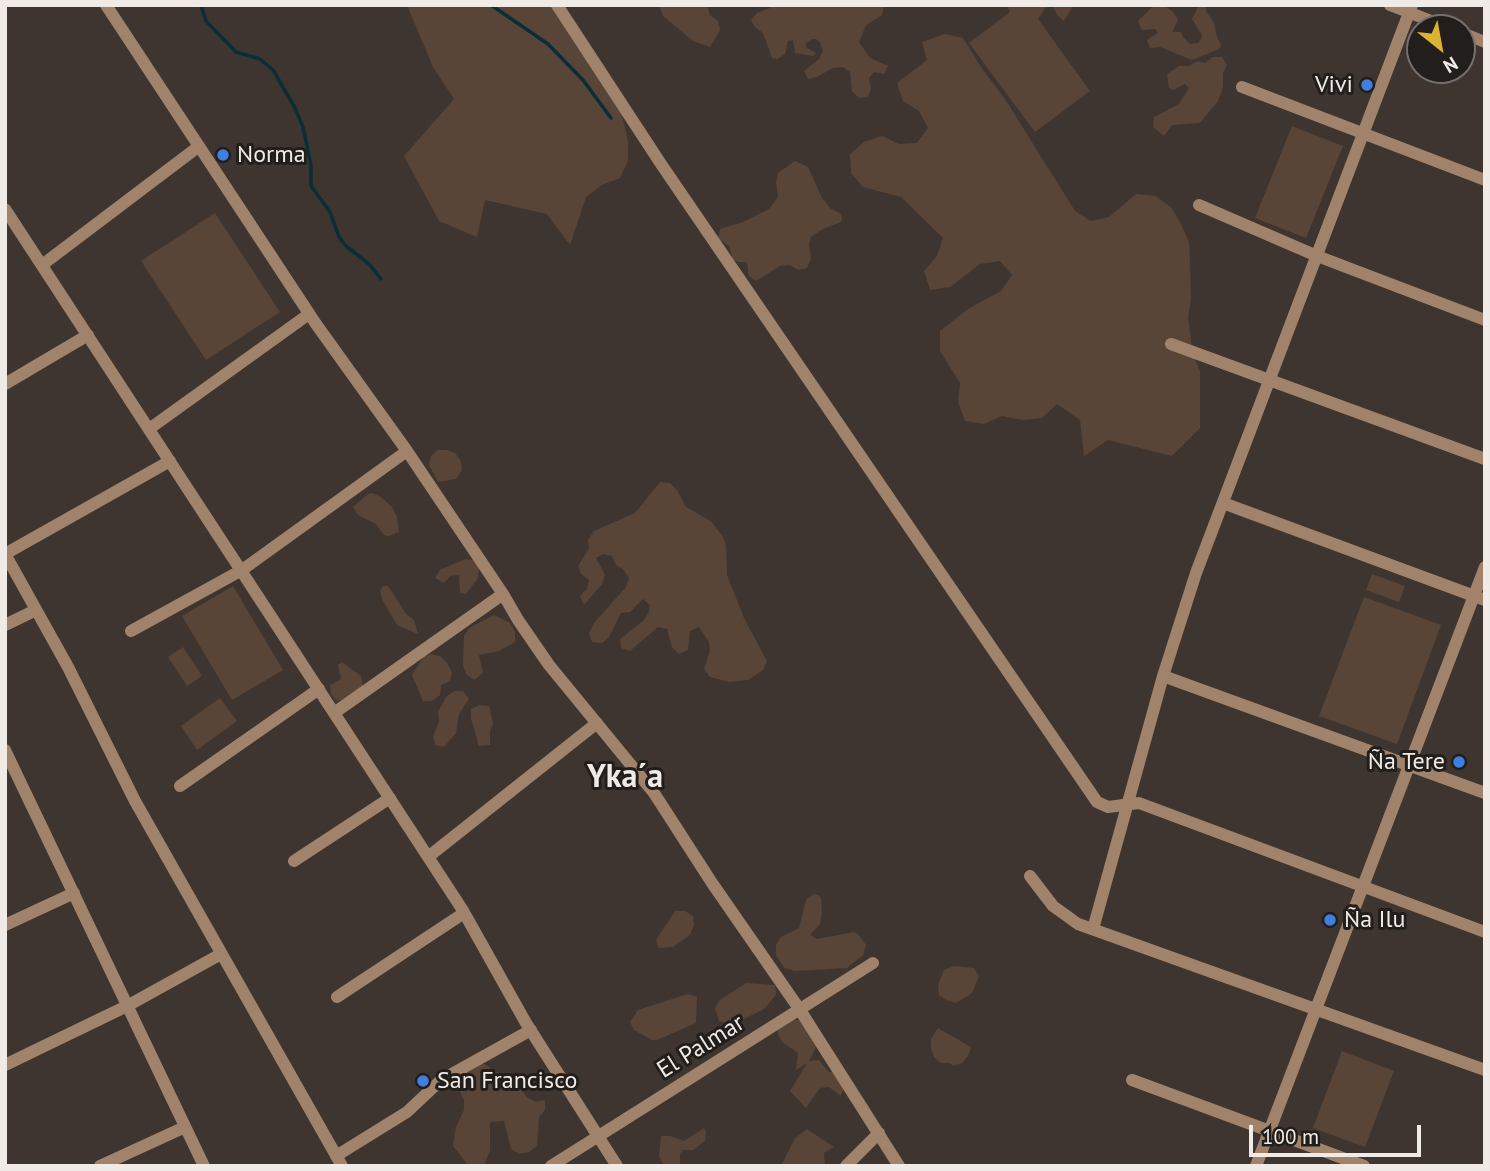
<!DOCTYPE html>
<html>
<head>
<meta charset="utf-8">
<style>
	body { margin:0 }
	#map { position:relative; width:1490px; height:1171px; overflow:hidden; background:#3f3530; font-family:"PT Sans",sans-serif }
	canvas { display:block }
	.frame { position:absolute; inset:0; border:7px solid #f1ebe7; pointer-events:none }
	.north { position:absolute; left:1406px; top:14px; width:70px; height:70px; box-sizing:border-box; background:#221e1b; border:2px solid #75706d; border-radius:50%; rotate:149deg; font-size:19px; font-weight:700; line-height:28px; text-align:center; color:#f1ebe7 }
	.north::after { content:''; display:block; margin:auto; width:24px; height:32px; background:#dcb233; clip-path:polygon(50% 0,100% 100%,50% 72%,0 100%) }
	.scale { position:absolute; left:1249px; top:1125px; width:172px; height:32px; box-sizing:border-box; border:4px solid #f1ebe7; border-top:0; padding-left:9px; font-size:21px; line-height:24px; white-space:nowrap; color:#f1ebe7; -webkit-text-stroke:5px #221e1b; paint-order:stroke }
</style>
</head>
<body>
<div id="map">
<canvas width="1490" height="1171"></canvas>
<div class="frame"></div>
<div class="north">N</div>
<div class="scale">100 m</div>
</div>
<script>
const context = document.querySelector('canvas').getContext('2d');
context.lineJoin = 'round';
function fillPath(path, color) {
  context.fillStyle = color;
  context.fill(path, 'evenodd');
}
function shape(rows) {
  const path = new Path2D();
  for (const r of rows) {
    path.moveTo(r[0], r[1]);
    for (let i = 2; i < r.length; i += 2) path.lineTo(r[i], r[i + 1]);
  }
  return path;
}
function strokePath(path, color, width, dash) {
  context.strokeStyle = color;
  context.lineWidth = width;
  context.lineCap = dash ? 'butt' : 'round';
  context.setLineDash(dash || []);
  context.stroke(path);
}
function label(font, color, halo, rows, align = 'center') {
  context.font = font + ' "PT Sans",sans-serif';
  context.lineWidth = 6;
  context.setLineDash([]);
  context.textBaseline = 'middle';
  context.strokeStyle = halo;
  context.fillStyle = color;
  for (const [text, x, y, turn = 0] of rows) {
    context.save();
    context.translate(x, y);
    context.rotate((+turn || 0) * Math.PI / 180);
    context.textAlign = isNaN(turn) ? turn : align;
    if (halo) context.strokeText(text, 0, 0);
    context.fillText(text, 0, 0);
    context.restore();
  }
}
const green = shape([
	[407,5,558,5,615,86,628,141,628,161,620,178,602,185,586,197,570,245,547,214,485,200,477,237,439,221,404,156,454,99,433,67],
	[659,5,707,5,710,15,718,21,720,30,710,47,693,41,663,16],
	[769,5,884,5,882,15,866,25,859,42,870,58,888,66,884,74,874,72,869,78,871,88,868,97,859,98,852,91,850,72,843,67,833,68,817,77,808,79,804,71,819,59,823,51,820,42,816,39,812,39,805,44,807,48,816,53,813,56,795,53,793,40,788,41,785,54,777,59,772,58,763,33,755,27,751,20,757,13,770,8],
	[1006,5,1074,5,1064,21,1057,15,1053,6,1045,8,1038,19,1090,91,1035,132,969,43,1010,12],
	[1164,5,1173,12,1178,20,1172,32,1181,32,1183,37,1190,44,1198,43,1201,39,1202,35,1192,19,1199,5,1206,5,1206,11,1214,23,1217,37,1221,45,1219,49,1192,60,1160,47,1150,48,1147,40,1158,33,1155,29,1142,30,1138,21,1153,6],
	[945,34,963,38,983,70,1005,99,1075,211,1091,221,1109,217,1136,194,1155,196,1171,207,1181,224,1189,242,1190,261,1191,299,1188,318,1193,355,1200,371,1200,428,1172,456,1108,440,1084,456,1080,420,1057,404,1042,418,1023,420,1002,416,984,424,965,421,958,402,960,383,940,351,940,331,968,309,1001,291,1012,275,1000,261,980,264,950,287,930,290,924,271,937,256,943,238,901,197,863,187,851,173,850,154,864,142,882,136,899,144,917,143,928,128,919,111,903,101,897,83,927,60,922,42],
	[1213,57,1222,57,1227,65,1223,73,1223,87,1218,101,1200,123,1172,125,1164,136,1153,127,1154,117,1179,104,1189,88,1185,84,1173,90,1169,88,1167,74,1179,66,1189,66,1198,61,1205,63],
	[1292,126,1343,146,1306,238,1255,218],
	[795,161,808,167,822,198,831,209,840,213,842,217,841,222,823,229,811,237,809,245,811,259,807,268,798,270,790,265,780,266,756,281,749,276,747,262,738,262,733,260,729,246,718,239,720,229,743,222,769,209,778,197,776,182,778,173],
	[215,213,280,312,206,360,141,261],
	[438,450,447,450,455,453,461,461,462,470,456,479,438,482,429,465,431,456],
	[660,482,670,483,677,490,686,507,711,521,723,537,726,546,727,575,744,618,767,661,763,670,748,680,729,682,710,677,704,669,710,651,709,642,699,627,690,631,688,650,679,654,672,647,667,629,658,627,630,651,621,648,620,639,643,621,649,612,650,605,643,599,630,612,621,613,609,637,602,643,592,642,589,633,594,623,626,587,629,578,623,569,616,565,612,556,603,554,596,558,605,575,602,584,584,605,580,596,587,589,589,580,581,574,578,566,589,549,588,540,594,531,635,513],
	[372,493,381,497,392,507,397,517,399,532,389,536,384,535,376,524,358,515,353,507,368,494],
	[465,559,474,560,479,568,478,578,466,594,460,593,459,575,450,576,444,583,435,578,440,570],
	[1372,574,1405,586,1399,602,1366,590],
	[233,586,283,670,232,700,182,616],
	[383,586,388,586,406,614,414,620,418,634,397,625,382,599,380,590],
	[1364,597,1441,625,1397,744,1319,716],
	[494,615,510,623,515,632,515,642,499,651,479,655,483,673,474,680,466,674,463,665,464,636,469,628],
	[183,647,202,676,187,686,168,657],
	[431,654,440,656,447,663,452,672,450,681,441,685,440,695,432,701,423,701,412,675,423,658],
	[342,662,361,676,363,686,358,695,337,701,331,694,330,685,341,679,338,665],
	[454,691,463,691,469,699,459,714,456,733,444,747,435,745,433,736,439,722,438,712,446,697],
	[220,698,237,721,197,750,181,726],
	[480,705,489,706,493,724,490,731,490,745,479,746,471,719,471,709],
	[814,894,819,895,821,898,822,913,820,924,810,935,817,939,854,932,858,934,866,945,863,955,847,968,795,971,784,968,776,955,776,945,781,937,799,928,806,900],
	[675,911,685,911,693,916,694,925,690,935,673,947,659,948,656,940],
	[954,966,974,968,979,976,972,993,956,1003,946,1000,939,995,938,985,944,970],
	[746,983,775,985,776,995,764,1009,738,1022,728,1024,719,1021,715,1008,720,1000],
	[688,994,697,997,696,1023,657,1040,652,1040,634,1030,630,1022,638,1010],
	[785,1013,797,1020,811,1020,822,1035,809,1061,819,1060,829,1072,843,1074,846,1083,841,1096,829,1087,820,1088,806,1108,790,1091,807,1063,796,1070,798,1053,782,1042,778,1034,778,1019],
	[938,1028,971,1047,968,1056,962,1063,953,1066,950,1063,941,1063,934,1057,931,1048,931,1039],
	[1342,1051,1394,1071,1365,1147,1313,1128],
	[484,1064,516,1084,528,1098,536,1102,545,1100,545,1110,539,1117,537,1146,529,1152,519,1154,511,1149,504,1121,490,1122,490,1150,484,1166,469,1166,453,1146,456,1127,464,1110,464,1100,456,1083,458,1074,474,1065],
	[704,1128,706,1131,705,1141,693,1150,683,1150,680,1154,680,1166,664,1166,659,1156,661,1136,670,1136,684,1141],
	[807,1129,834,1147,824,1153,825,1166,781,1166,795,1138]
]);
const stream = shape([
	[201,5,206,21,236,52,260,59,273,70,295,108,303,127,311,165,311,186,330,212,339,237,346,246,369,264,381,279],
	[491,5,548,44,583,80,611,118]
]);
const minor = shape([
	[106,5,316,324,407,451,503,594,518,620,549,665,654,793,712,883,800,1010,899,1166],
	[557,5,661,164,1097,802,1108,807,1139,803,1485,932],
	[1390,5,1449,28],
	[1462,33,1485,42],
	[1242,87,1485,180],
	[1199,205,1317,256,1485,320],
	[5,209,462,909,526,1023,617,1166],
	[42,265,198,147],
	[1171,344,1485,459],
	[5,384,88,335],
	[149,429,309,314],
	[1223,503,1485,600],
	[5,554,68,667,135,801,342,1166],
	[5,554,170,461],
	[5,625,36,610],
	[131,631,242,570,407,451],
	[1163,676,1485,793],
	[334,713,503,594],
	[5,750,204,1166],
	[180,786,319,689],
	[428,857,597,723],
	[294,861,390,798],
	[1030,876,1053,906,1078,924,1485,1070],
	[5,925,74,893],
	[1093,929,1163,676,1196,573,1412,5],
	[337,997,464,913],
	[5,1065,127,1006,221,954],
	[1132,1080,1364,1166],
	[336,1156,407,1112,441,1080,531,1030],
	[100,1166,185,1127],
	[551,1166,873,963],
	[846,1166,879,1133],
	[1256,1166,1485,567]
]);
const markers = [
	[1367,85,7,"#3f7fe0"],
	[223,155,7,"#3f7fe0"],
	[1459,762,7,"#3f7fe0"],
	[1330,920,7,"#3f7fe0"],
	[423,1081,7,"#3f7fe0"]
];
const poiNames = [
	["Vivi",1353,85,"right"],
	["Norma",237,155],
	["Ña Tere",1445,762,"right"],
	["Ña Ilu",1344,920],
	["San Francisco",437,1081]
];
const streetNames = [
	["El Palmar",701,1047,-32]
];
const districtNames = [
	["Yka´a",625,778]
];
fillPath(green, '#594438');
strokePath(stream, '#092e36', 3.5);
strokePath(minor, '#a0836a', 12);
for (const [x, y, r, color] of markers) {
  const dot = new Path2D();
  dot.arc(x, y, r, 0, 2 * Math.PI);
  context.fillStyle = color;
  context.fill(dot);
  strokePath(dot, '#221e1b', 2.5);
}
label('24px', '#f1ebe7', '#221e1b', poiNames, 'left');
label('24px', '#f1ebe7', '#221e1b', streetNames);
label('bold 32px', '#f1ebe7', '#221e1b', districtNames);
</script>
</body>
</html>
